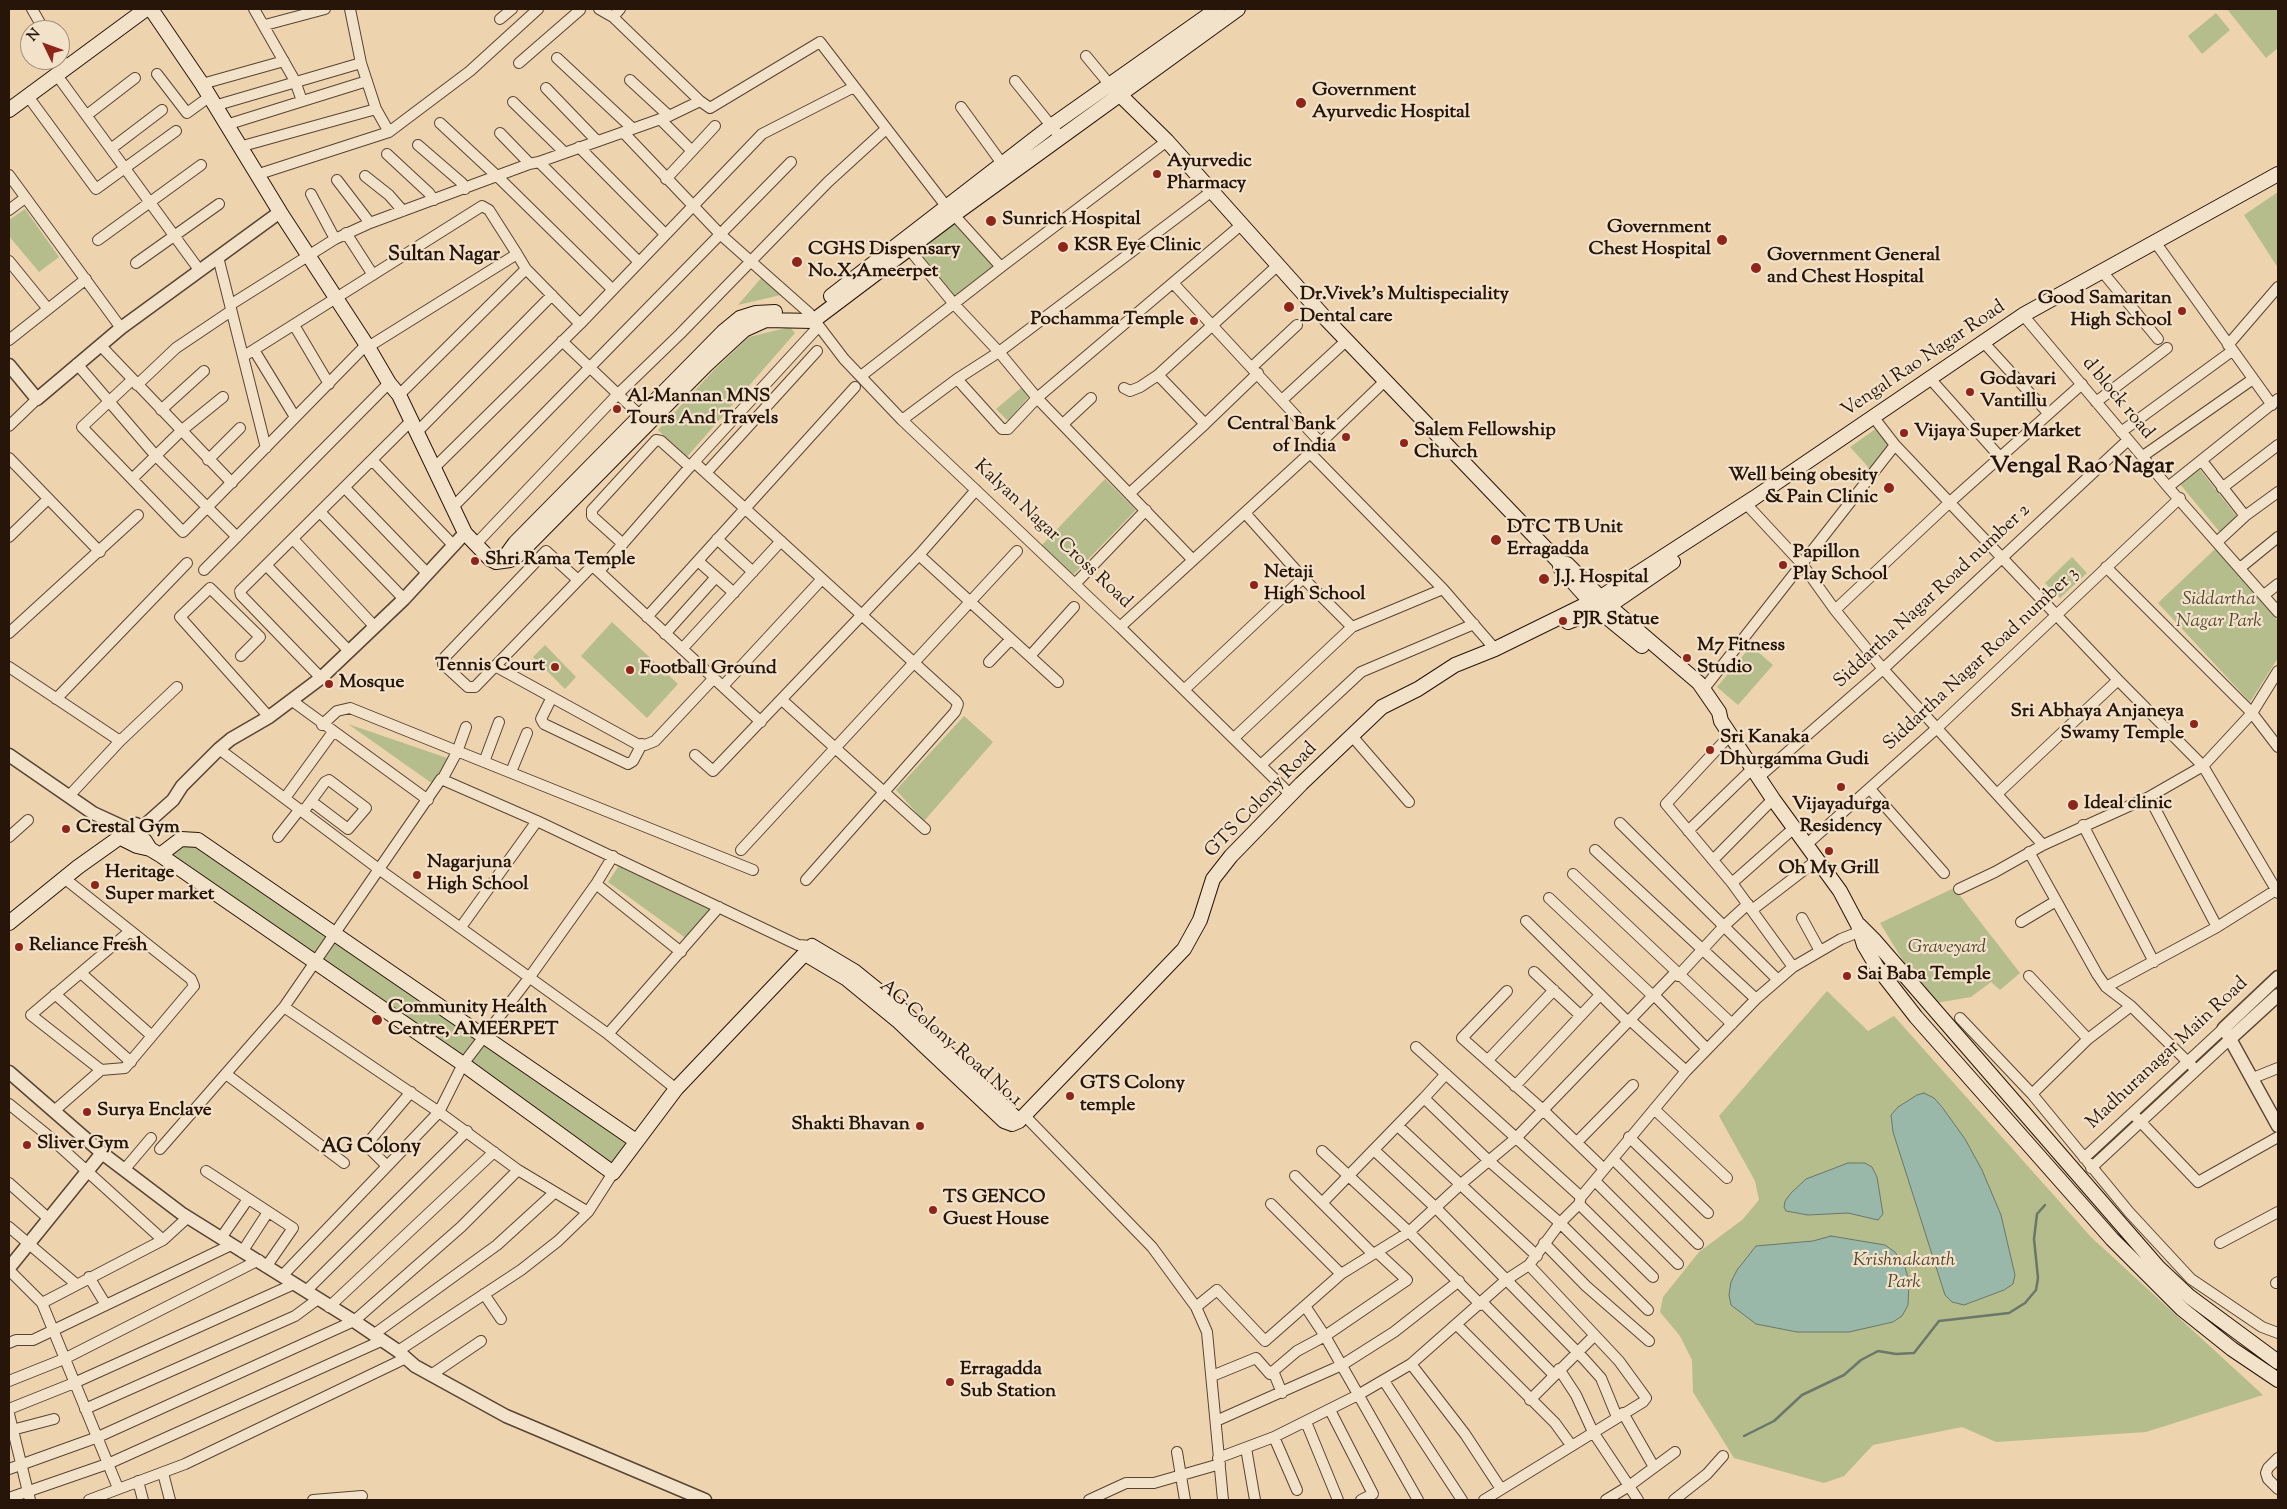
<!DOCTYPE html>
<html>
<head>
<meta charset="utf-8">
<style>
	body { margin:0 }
	#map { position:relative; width:2287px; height:1509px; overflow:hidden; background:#edd3ae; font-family:"Sorts Mill Goudy",serif }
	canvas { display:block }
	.frame { position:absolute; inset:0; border:10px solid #27150a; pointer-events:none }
	.north { position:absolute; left:20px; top:20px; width:50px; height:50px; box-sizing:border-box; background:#f3e2ca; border:1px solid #a1907d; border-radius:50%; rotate:312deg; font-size:14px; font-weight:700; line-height:20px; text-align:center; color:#27150a }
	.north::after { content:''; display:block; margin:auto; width:18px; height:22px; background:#8f2418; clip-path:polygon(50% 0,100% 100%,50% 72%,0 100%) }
</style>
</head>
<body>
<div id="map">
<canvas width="2287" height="1509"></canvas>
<div class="frame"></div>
<div class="north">N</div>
</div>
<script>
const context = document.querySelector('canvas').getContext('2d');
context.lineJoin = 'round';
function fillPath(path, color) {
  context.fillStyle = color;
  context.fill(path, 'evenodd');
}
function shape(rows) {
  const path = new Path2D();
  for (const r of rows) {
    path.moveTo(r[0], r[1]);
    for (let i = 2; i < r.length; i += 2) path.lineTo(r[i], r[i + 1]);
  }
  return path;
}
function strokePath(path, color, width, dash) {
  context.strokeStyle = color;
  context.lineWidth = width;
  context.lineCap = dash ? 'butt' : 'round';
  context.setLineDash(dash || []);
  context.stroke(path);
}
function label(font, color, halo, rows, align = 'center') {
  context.font = font + ' "Sorts Mill Goudy",serif';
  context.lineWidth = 4.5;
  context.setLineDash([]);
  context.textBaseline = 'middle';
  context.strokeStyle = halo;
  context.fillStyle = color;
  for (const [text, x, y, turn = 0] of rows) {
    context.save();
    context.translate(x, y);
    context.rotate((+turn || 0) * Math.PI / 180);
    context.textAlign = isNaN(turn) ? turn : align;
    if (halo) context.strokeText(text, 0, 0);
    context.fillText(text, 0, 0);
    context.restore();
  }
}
const green = shape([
	[2227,9,2278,9,2278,48,2266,58],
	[2216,13,2230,30,2202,54,2188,36],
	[2278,192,2278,268,2244,215],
	[25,209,59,257,39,272,9,236,9,220],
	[958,219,999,266,954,303,913,251],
	[763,276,781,295,738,305],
	[790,327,795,333,686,458,658,430,714,370,749,337],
	[1022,387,1031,394,1008,421,996,409],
	[1877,428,1890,444,1870,469,1850,447],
	[2197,466,2238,518,2223,536,2179,483],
	[1105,479,1136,510,1072,576,1041,546],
	[2215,549,2278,621,2278,658,2250,702,2158,603],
	[2072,557,2087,573,2060,598,2045,583],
	[612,622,678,684,647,718,581,656],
	[545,645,576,677,565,689,533,657],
	[1751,646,1773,665,1738,705,1717,687],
	[964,716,993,742,924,821,896,790],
	[348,724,450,759,433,784],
	[198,840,636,1141,613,1173,160,855],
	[620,864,711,907,687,939,608,882],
	[1954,888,2020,973,2000,990,1991,982,1971,997,1936,1003,1913,977,1880,923],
	[1827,991,1868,1031,1894,1016,2091,1237,2263,1395,2146,1432,1996,1442,1962,1427,1873,1445,1844,1476,1824,1483,1734,1458,1693,1392,1692,1360,1680,1336,1660,1312,1663,1297,1699,1252,1742,1220,1759,1200,1755,1181,1719,1116]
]);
const water = shape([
	[1924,1093,1934,1098,1942,1107,1965,1139,1982,1170,2001,1215,2015,1275,2013,1284,2004,1290,1964,1305,1952,1302,1945,1295,1893,1132,1891,1115,1898,1107,1917,1095,1924,1093],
	[1848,1163,1865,1163,1872,1167,1877,1177,1883,1214,1878,1220,1848,1213,1808,1215,1786,1211,1784,1207,1785,1201,1791,1193,1806,1179,1848,1163],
	[1831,1236,1885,1245,1895,1252,1905,1267,1909,1281,1908,1305,1902,1316,1893,1322,1849,1332,1797,1332,1756,1324,1731,1305,1729,1295,1731,1282,1737,1270,1756,1246,1813,1241,1831,1236]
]);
const stream = shape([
	[1744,1436,1774,1421,1802,1395,1844,1375,1861,1360,1878,1351,1896,1354,1914,1353,1939,1321,2009,1313,2025,1303,2036,1290,2038,1278,2034,1239,2037,1214,2045,1205]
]);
const minor = shape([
	[32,9,44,30],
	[254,9,295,81,302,101],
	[350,9,361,63,376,109,389,132],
	[599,9,613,17,700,101,710,108,820,42,946,206,1001,267,861,376],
	[613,17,620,9],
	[500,19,512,9],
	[265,25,325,9],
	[1086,56,1110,85],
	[60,57,66,67],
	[557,58,632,128],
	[519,63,580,10],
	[56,74,200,271],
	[157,74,187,113,209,97],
	[630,80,669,116],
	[1015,81,1061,138],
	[202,84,284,61],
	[546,88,597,141],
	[27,95,96,189,176,131],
	[513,102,564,152],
	[214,106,361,63],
	[961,107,1006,169],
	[87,115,135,78],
	[660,119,692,151,666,179],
	[440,123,498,177,612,289],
	[226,125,367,81],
	[623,132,720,234,809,313,844,359,902,420,1120,627,1310,453,1386,380],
	[500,133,530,164],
	[418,145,462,183,465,189],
	[239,147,376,109],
	[579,147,665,234],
	[112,148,162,110],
	[692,151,715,126],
	[387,154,429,193,434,200],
	[539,162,639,262],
	[9,175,121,328],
	[256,175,389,132,470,71,538,9],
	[365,176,389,195,403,211],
	[337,180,370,223],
	[311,194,335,239,370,223,529,164,539,162,669,116,700,101],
	[9,210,25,198],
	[346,233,373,275],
	[98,240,201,165],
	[2158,246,2272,405],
	[909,249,954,304,999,352,1037,398,1192,559],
	[218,257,266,448],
	[9,261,48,309],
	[136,263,219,204],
	[1001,267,1167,141],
	[2105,275,2158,339],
	[1173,283,1320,442],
	[230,305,335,239],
	[2023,315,2168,487,2278,612],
	[294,325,329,384],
	[9,340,86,279],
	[562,341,645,420],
	[100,345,232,483],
	[1986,345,2048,413],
	[2228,345,2278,287],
	[368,347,517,254,526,269,580,324],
	[254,350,295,417],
	[244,356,482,206,489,210,517,254],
	[77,364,155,455,237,537],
	[1252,367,1297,325],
	[1158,375,1205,424,1258,373],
	[957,379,1002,429,1008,429,1037,398,1241,225],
	[132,380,82,427,183,532,366,345],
	[1934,383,2000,457],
	[137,385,176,348,231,311],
	[1124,388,1130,391,1140,387,1158,375,1277,266],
	[399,395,526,269],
	[1282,400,1347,340],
	[2096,402,2167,348],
	[161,410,204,371],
	[902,420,957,379,999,352,1212,191],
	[1063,424,1091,398],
	[9,426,37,399],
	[417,432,552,295],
	[2121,432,2232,351],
	[1895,445,2118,680,2203,766,2278,893],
	[1310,453,1443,589,1495,649],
	[2143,456,2253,379],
	[9,458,100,552],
	[208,460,240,428],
	[372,460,454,546],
	[2202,461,2245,516],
	[694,462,818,327],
	[435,467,580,324,762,134,854,87],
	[706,473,817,351],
	[132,479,181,431,223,397],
	[2168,487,2278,399],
	[345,488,427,573],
	[2222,488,2278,445],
	[1130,493,1205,424],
	[454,506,791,162],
	[1750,508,1802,564,1835,610,1883,669,2043,845],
	[321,513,404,599],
	[1245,513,1303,578,1352,627],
	[9,537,48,499],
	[717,539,753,572],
	[294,540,375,627],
	[2217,542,2245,516,2278,492],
	[623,544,592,516,592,510,656,440,661,441,690,467],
	[475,545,617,395,680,334,828,182,886,129],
	[919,555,1058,682],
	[698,561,734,593],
	[267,566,349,651],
	[2106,567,2252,713,2278,747],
	[2240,568,2278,537],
	[204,570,389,383],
	[600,570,694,462,956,701,958,704,955,712,806,880],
	[578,580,546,551,445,657,443,664,468,687,475,687,591,567,594,567,761,722],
	[1075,584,1146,510],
	[2264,595,2278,584],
	[1835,610,1950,502,2082,384],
	[647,617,855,387],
	[1120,627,1291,795],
	[9,633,138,515],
	[665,634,716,577],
	[682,649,781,541],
	[241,656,260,637,210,588,180,617,269,717],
	[1030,656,1074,607],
	[989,662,1011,639],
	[495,666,637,744,645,745,655,741,714,678],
	[9,667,120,741],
	[321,678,241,595,240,591,412,420],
	[723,686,822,579],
	[1185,689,1303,578],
	[1703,690,1895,445,1878,423],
	[552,697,541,719,544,724,628,764,633,761,642,744],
	[56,699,187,563],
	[291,700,428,800],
	[782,700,925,829],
	[322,725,337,711,350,708,753,870],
	[1731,734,1666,804,1732,883,1793,967],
	[1352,736,1409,802],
	[1234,738,1352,627,1443,589],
	[219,749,380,870,608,1034,676,1089],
	[695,755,713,771,919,555,976,490],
	[484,762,499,722],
	[1261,765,1361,672,1474,624],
	[511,772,527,733],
	[1759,777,1883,669,2128,440],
	[443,778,457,752,466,727],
	[1870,789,1944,873],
	[1997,794,2118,680],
	[69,796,120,741,177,687],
	[2149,797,2217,927],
	[285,798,333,732],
	[303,812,325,782,329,780,366,808,348,829,311,801],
	[1620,823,1778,980],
	[2083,825,2154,962],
	[1688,831,1753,768],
	[9,837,28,820],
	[278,837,300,809],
	[1806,845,1936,729,2180,498],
	[741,850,1017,551],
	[1595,850,1756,999],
	[2029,852,2097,974,2106,987,2131,1006,2195,1069],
	[1713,860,1773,799],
	[1573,874,1732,1024],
	[64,878,191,979,194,986,125,1068,101,1070,31,1015,130,931],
	[1732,883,1794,828],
	[596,884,681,952],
	[1959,889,1995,872,2043,845,2149,797,2203,766,2252,713,2278,671],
	[1549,898,1653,996],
	[1752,910,1817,860],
	[1802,918,1820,951],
	[1526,921,1628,1022],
	[2021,922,2056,901],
	[461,927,537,821],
	[1534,972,1580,1015],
	[82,974,152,1036],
	[1678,976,1725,925,1748,904],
	[2029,976,2088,1039],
	[2106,987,2217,927,2276,890],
	[1507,991,1462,1038,1543,1110,1604,1169],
	[55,994,131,1062],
	[1654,995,1707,1049],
	[284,1007,439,1112,518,1170,588,1212],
	[1960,1018,2032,1094,2129,1212,2191,1279,2262,1327,2278,1333],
	[1630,1020,1686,1071],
	[608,1034,719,907],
	[1416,1047,1581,1197],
	[1488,1060,1554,990],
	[226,1074,344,1163],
	[2253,1078,2278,1068],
	[1515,1086,1600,995],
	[2032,1094,2088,1039,2131,1006],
	[1424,1098,1446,1074],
	[9,1104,46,1134,163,1240],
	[1654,1109,1727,1178],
	[54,1111,101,1070],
	[1025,1116,1152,1247,1196,1307,1207,1332,1223,1500],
	[2136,1117,2198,1182,2278,1137],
	[1398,1126,1537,1256],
	[1629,1137,1708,1213],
	[1577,1142,1633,1085],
	[160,1149,284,1007,441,779,537,821,798,945,812,946],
	[1374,1150,1436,1208,1584,1359,1601,1378,1617,1417],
	[1322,1151,1409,1232,1481,1305],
	[2084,1158,2224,1028],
	[1613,1159,1698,1244],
	[387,1166,366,1145,411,1092],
	[2091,1168,2231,1038],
	[124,1170,151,1138],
	[206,1171,293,1228,266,1267],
	[1295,1176,1373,1254],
	[1595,1181,1678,1264],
	[9,1183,49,1219],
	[1322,1203,1424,1098,1489,1161,1560,1223,1648,1310],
	[1271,1204,1341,1274],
	[1579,1204,1653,1277],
	[9,1227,76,1284],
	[221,1238,248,1199],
	[1544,1243,1586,1286,1649,1341],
	[2220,1243,2278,1212],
	[242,1252,268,1212],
	[9,1270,42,1303,118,1488],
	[282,1276,439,1112,463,1064,529,978,596,884,613,856],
	[89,1277,106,1305],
	[2276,1283,2278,1282],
	[306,1291,467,1131],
	[484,1294,501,1319],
	[42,1303,163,1240,187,1218],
	[1483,1303,1554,1375],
	[1305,1306,1325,1336,1418,1500],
	[329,1307,494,1152],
	[1196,1307,1217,1290,1265,1341,1341,1274,1409,1232,1461,1184,1516,1138,1675,973],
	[1457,1325,1555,1423,1571,1445],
	[373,1335,497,1245,554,1193],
	[9,1343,16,1340,33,1340,231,1245],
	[398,1351,521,1270,558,1241,588,1212,613,1173],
	[1411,1364,1465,1434,1501,1489],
	[1559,1369,1576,1395,1593,1432,1629,1486,1675,1452],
	[1273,1371,1282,1393],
	[431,1375,481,1341],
	[1212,1376,1256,1358,1270,1374,1297,1351,1325,1336,1407,1280,1378,1253],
	[9,1381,64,1359,259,1260],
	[1384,1381,1462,1500],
	[1530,1400,1594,1336],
	[9,1409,74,1383,294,1284],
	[85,1409,295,1316,318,1299],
	[1330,1410,1373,1494,1361,1500],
	[1623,1413,1654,1467],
	[9,1414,30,1500],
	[1216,1421,1342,1365,1394,1332,1459,1281],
	[1306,1422,1338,1500],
	[12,1430,54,1419],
	[1274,1437,1297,1490],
	[1246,1448,1255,1500],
	[1177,1452,1185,1500],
	[1218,1458,1274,1437,1358,1395,1411,1364,1506,1280,1529,1265,1560,1223,1579,1204,1581,1197,1686,1071,1756,999,1793,967,1841,939,1864,930],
	[2278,1458,2268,1468,2266,1473,2268,1479,2278,1489],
	[9,1469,98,1437,354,1321,461,1227,518,1170],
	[163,1473,170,1500],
	[138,1481,143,1500],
	[9,1498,110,1463,381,1341],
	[89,1500,185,1464,406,1358],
	[313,1500,362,1496],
	[1089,1500,1126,1483,1154,1483,1220,1464],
	[1484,1500,1643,1402,1646,1398,1619,1361,1529,1265],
	[1606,1500,1629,1486,1638,1500],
	[1674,1500,1707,1474,1723,1456]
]);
const tertiary = shape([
	[9,365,37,399,121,328,280,212],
	[9,755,93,813,130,830,136,824],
	[136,833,173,800,182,786,219,749,231,739,269,717,321,678,404,599,465,533],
	[2278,977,2224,1028,2278,1126],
	[2231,1038,2278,995],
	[9,1072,102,1153,181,1213,354,1321,398,1351,415,1366,506,1416,705,1500],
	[9,1268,102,1153]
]);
const secondary = shape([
	[151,9,202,84,280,212,368,347,389,383,399,395,465,533,490,559,496,562,510,560,517,556,706,365,744,330,766,320,813,321,955,214,1238,9],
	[1115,90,1167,141,1327,320,1559,562,1561,569,1598,610,1642,646],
	[9,110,146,9],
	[831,296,1051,126,1217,9],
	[502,561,515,543,723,332,740,318,756,313,775,312],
	[1559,562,1567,564,1609,606,1699,683,1719,712,1721,721,1773,799,1840,891,1858,925,1864,945,1877,967,1916,1017,2112,1239,2182,1309,2232,1349,2278,1380],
	[1568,622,1609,606,1673,562],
	[121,838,137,846,150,849,160,855,463,1064,613,1173,676,1089,812,946,854,971,901,1009,1019,1121],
	[160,855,181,839,198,840,636,1141],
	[9,923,78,867,130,830,145,841,150,849],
	[1859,925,1875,941,2158,1267,2190,1297,2278,1362],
	[805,954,847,979,897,1020,1004,1121,1012,1124,1019,1121,1184,949,1200,920,1213,879,1231,856,1301,784,1382,707,1418,689,1455,665,1495,649,1601,597,1754,498,2023,315,2278,174]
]);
const markers = [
	[1301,103,6,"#8f2418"],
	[1157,174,5,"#8f2418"],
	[991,221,6,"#8f2418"],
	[1722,240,6,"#8f2418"],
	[1063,247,6,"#8f2418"],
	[797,262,6,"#8f2418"],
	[1756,268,6,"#8f2418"],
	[1289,307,6,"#8f2418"],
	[2182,311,5,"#8f2418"],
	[1194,321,5,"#8f2418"],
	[1970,392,5,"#8f2418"],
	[617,409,5,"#8f2418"],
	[1904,433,5,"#8f2418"],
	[1346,437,5,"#8f2418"],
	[1404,443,5,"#8f2418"],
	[1889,488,6,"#8f2418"],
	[1496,540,6,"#8f2418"],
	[475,561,5,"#8f2418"],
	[1783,565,5,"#8f2418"],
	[1544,579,6,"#8f2418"],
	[1254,585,5,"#8f2418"],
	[1563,621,5,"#8f2418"],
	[1687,658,5,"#8f2418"],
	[555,667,5,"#8f2418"],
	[630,670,5,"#8f2418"],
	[329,684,5,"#8f2418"],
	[2194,724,5,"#8f2418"],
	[1710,750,5,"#8f2418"],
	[1841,787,5,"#8f2418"],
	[2073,805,6,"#8f2418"],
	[66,829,5,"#8f2418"],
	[1829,851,5,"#8f2418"],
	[417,875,5,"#8f2418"],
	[95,885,5,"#8f2418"],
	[19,947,5,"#8f2418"],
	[1847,976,5,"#8f2418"],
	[377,1020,6,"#8f2418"],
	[1070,1096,5,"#8f2418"],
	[87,1112,5,"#8f2418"],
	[920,1126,5,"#8f2418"],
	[27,1145,5,"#8f2418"],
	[933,1210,5,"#8f2418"],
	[950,1382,5,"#8f2418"]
];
const poiNames = [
	["Government",1312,92],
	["Ayurvedic Hospital",1312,114],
	["Ayurvedic",1167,163],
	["Pharmacy",1167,185],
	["Sunrich Hospital",1002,221],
	["Government",1711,229,"right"],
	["Chest Hospital",1711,251,"right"],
	["KSR Eye Clinic",1074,247],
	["CGHS Dispensary",808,251],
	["No.X,Ameerpet",808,273],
	["Government General",1767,257],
	["and Chest Hospital",1767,279],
	["Dr.Vivek's Multispeciality",1300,296],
	["Dental care",1300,318],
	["Good Samaritan",2172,300,"right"],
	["High School",2172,322,"right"],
	["Pochamma Temple",1184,321,"right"],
	["Godavari",1980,381],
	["Vantillu",1980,403],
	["Al-Mannan MNS",627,398],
	["Tours And Travels",627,420],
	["Central Bank",1336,426,"right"],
	["of India",1336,448,"right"],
	["Salem Fellowship",1414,432],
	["Church",1414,454],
	["Vijaya Super Market",1914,433],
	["Well being obesity",1878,477,"right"],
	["& Pain Clinic",1878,499,"right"],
	["DTC TB Unit",1507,529],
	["Erragadda",1507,551],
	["Papillon",1793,554],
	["Play School",1793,576],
	["Shri Rama Temple",485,561],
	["Netaji",1264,574],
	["High School",1264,596],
	["J.J. Hospital",1555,579],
	["PJR Statue",1573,621],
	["M7 Fitness",1697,647],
	["Studio",1697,669],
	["Tennis Court",545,667,"right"],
	["Football Ground",640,670],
	["Mosque",339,684],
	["Sri Abhaya Anjaneya",2184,713,"right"],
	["Swamy Temple",2184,735,"right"],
	["Sri Kanaka",1720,739],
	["Dhurgamma Gudi",1720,761],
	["Ideal clinic",2084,805],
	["Vijayadurga",1841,806,"center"],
	["Residency",1841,828,"center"],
	["Crestal Gym",76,829],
	["Nagarjuna",427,864],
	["High School",427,886],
	["Oh My Grill",1829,870,"center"],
	["Heritage",105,874],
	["Super market",105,896],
	["Reliance Fresh",29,947],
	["Sai Baba Temple",1857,976],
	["Community Health",388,1009],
	["Centre, AMEERPET",388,1031],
	["GTS Colony",1080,1085],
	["temple",1080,1107],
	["Surya Enclave",97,1112],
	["Shakti Bhavan",910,1126,"right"],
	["Sliver Gym",37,1145],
	["TS GENCO",943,1199],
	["Guest House",943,1221],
	["Erragadda",960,1371],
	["Sub Station",960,1393]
];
const streetNames = [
	["Vengal Rao Nagar Road",1924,360,-34],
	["d block road",2117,399,50],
	["Kalyan Nagar Cross Road",1052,535,43],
	["Siddartha Nagar Road number 2",1933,597,-43],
	["Siddartha Nagar Road number 3",1982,660,-43],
	["GTS Colony Road",1262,801,-46],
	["AG Colony Road No.1",950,1044,41],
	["Madhuranagar Main Road",2168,1054,-43]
];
const parkNames = [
	["Siddartha",2219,601],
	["Nagar Park",2219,623],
	["Graveyard",1947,949],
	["Krishnakanth",1904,1262],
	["Park",1904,1284]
];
const neighbourhoodNames = [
	["Sultan Nagar",444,257],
	["AG Colony",371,1149]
];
const districtNames = [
	["Vengal Rao Nagar",2082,468]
];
fillPath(green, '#b5bd8d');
fillPath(water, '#99b8a9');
strokePath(water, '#6b7769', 1);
strokePath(stream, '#6b7769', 2.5);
strokePath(minor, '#584433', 12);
strokePath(tertiary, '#584433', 15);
strokePath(secondary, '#27150a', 16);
strokePath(minor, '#f3e2ca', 10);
strokePath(tertiary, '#f3e2ca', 12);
strokePath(secondary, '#f3e2ca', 14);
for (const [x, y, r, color] of markers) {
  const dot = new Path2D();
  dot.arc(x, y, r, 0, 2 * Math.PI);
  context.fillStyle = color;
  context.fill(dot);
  strokePath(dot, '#f3e2ca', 2);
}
label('bold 19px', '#27150a', '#f3e2ca', poiNames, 'left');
label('19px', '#27150a', '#f3e2ca', streetNames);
label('italic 19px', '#524731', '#f3e2ca', parkNames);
label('bold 20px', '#27150a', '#f3e2ca', neighbourhoodNames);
label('bold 24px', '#27150a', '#f3e2ca', districtNames);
</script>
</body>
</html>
